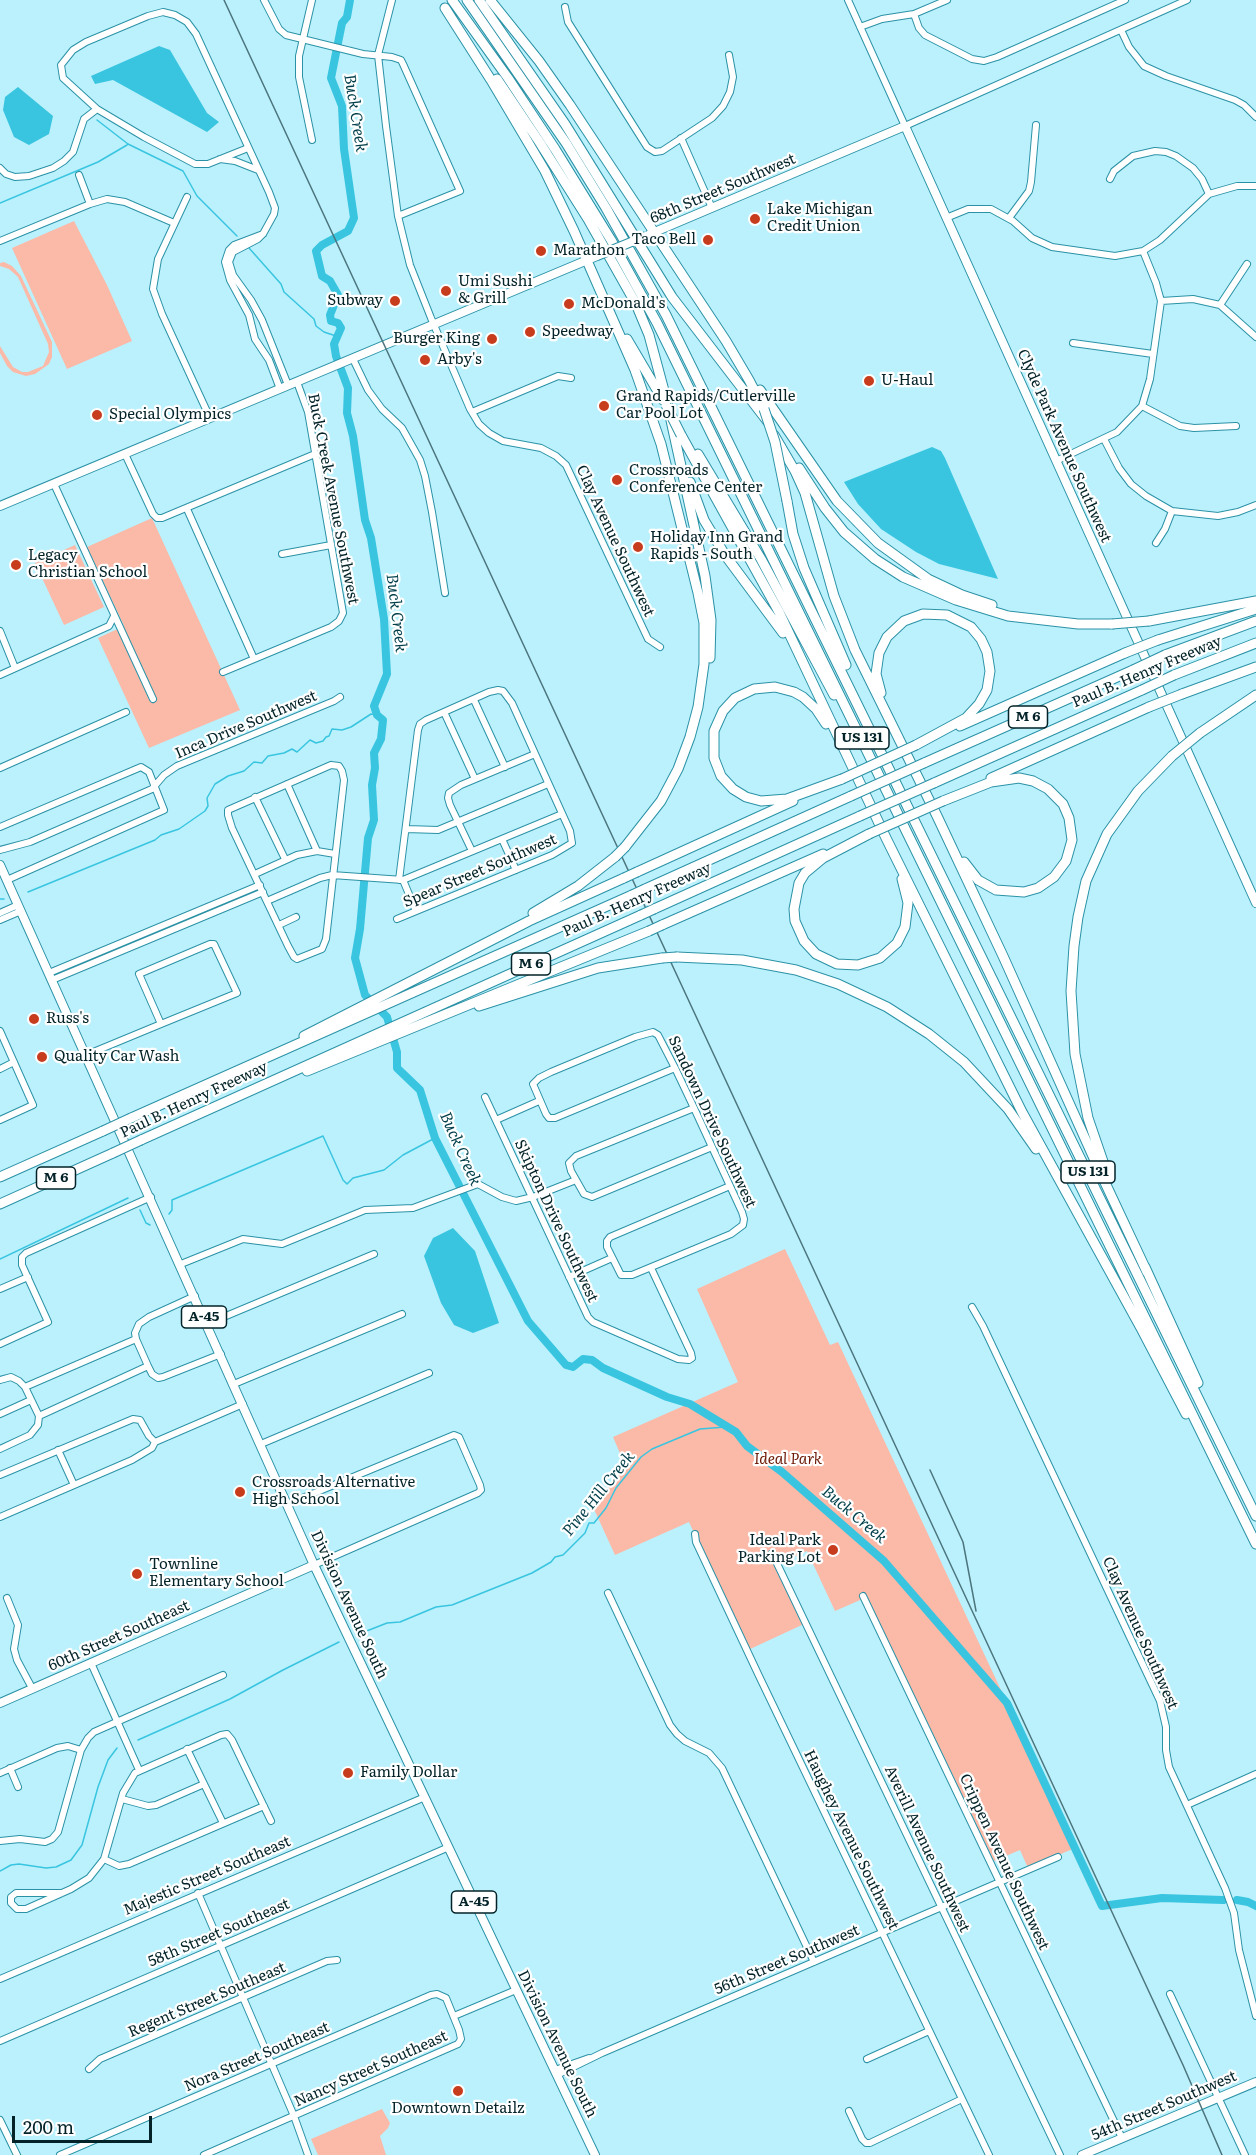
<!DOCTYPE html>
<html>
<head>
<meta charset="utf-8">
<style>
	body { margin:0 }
	#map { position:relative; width:1256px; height:2155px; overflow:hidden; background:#bbf1fd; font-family:Literata,serif }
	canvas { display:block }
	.scale { position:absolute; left:12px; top:2116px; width:140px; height:27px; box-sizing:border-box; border:3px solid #032329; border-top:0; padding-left:8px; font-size:18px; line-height:21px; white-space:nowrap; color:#032329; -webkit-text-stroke:4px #fff; paint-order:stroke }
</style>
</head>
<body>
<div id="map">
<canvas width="1256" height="2155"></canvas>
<div class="scale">200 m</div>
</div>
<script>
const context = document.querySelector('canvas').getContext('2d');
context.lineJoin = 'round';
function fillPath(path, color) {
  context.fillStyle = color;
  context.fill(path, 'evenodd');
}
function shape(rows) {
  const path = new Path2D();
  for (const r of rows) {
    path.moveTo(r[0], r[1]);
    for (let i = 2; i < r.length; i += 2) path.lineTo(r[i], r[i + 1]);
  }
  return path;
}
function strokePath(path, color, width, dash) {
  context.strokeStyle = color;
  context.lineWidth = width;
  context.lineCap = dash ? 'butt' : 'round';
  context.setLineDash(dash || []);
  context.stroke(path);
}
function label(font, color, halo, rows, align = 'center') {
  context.font = font + ' Literata,serif';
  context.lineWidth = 4.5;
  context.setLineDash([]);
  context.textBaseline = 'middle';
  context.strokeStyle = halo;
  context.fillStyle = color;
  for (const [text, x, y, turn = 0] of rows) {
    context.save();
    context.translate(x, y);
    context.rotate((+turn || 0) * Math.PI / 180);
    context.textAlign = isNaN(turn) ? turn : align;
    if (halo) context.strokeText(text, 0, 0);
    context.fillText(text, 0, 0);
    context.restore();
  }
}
const green = shape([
	[74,221,107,285,132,341,67,369,12,248],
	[4,262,12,266,21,276,52,342,52,357,49,364,35,374,26,376,13,372,7,366,0,353,0,346,13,367,22,372,28,372,43,366,49,352,48,344,18,277,9,269,0,266,0,263],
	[152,518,240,710,149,748,98,638,124,626,87,547],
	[75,545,104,607,64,625,35,563],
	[785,1249,830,1345,838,1342,1075,1848,1028,1868,1020,1850,994,1861,867,1597,835,1611,807,1551,776,1565,804,1624,748,1650,689,1522,615,1555,593,1507,625,1465,613,1437,738,1382,697,1289],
	[382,2109,390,2123,388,2128,380,2136,386,2155,318,2155,311,2139]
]);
const water = shape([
	[159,46,170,50,207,113,219,122,207,132,113,80,95,84,91,76],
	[18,87,53,116,49,134,29,145,14,137,3,110,5,97],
	[932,447,941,451,945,458,998,579,939,564,916,552,881,529,858,504,844,482],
	[453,1228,475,1251,499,1323,473,1333,454,1325,441,1303,424,1256,433,1238]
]);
const stream = shape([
	[97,120,128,144,183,171,197,196,237,236],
	[0,203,98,162,127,145],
	[249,248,281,284,284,292,314,319,316,326,324,332,336,336],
	[28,892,111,858,155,840,161,835,179,829,205,811,208,806,207,798,215,784,228,776,244,771,254,762,262,763,268,756,284,753,292,749,297,752,310,740,316,743,323,741,326,737,329,736,332,729,342,730,351,727,371,714,377,715],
	[0,899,4,899],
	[140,1210,146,1223,150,1225],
	[169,1214,172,1210,172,1200,323,1136,343,1180,347,1184,353,1178,384,1170,403,1155,435,1138],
	[0,1259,128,1198],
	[359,1634,387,1623,400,1622,436,1607,452,1605,532,1573,551,1562,555,1557,563,1555,585,1533,589,1523,594,1523,606,1508,616,1488,641,1457,652,1449,700,1429,725,1427],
	[138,1740,230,1699,283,1670,339,1642],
	[0,1871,11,1865,19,1864,46,1868,56,1867,71,1860,82,1845,98,1787,108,1760,117,1748]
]);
const river = shape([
	[350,0,347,17,342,23,331,78,342,106,344,149,354,218,348,231,322,245,316,251,322,276,330,281,338,295,330,315,331,321,338,323,341,328,334,344,336,356,348,388,347,413,353,436,365,520,371,538,384,619,387,674,374,706,377,715,383,720,381,739,374,753,375,768,372,785,374,820,368,838,360,929,355,958,365,995,387,1017,397,1052,397,1068,420,1090,435,1138,528,1321,566,1365,573,1367,583,1359,592,1360,603,1368,667,1397,690,1404,736,1432,747,1446,782,1472,884,1561,1007,1703,1102,1906,1162,1898,1223,1900],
	[1237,1900,1248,1902,1256,1906]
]);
const minor = shape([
	[264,0,279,29,286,35,363,54,392,57,401,60,403,64,460,191,398,216],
	[392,0,378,55,386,126,398,216,410,265,431,318,470,409,479,424,489,433,503,441,541,448,556,456,566,465,648,639,660,647],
	[848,0,905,126,1187,0],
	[565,7,568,22,647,147,655,152,662,151,712,118,723,106,730,92,733,77,729,55],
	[914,14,919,28,925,35,972,59,984,61,997,57,1125,0],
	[860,27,882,19,914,14,947,0],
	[1121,30,1129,47,1144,66,1166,76,1235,100,1244,105,1256,117],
	[681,138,712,208],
	[312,140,299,77,299,56,312,0],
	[248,148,208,164,195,164,144,137,97,109,63,78,61,65,73,50,86,42,148,16,163,12,175,15,187,22,196,34,269,192,275,208,274,214,263,234,258,239,233,252,229,262,233,275,251,300,262,320,288,385],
	[220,159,235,161,258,170],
	[0,168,6,174,15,177,29,176,53,168,64,161,73,152,84,119,97,109],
	[79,175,90,204],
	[1110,179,1114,171,1133,156,1155,151,1166,152,1176,156,1193,168,1202,179,1209,194],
	[187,197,158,259,153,289,162,314,210,418],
	[946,218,968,209,991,209,1013,221,1032,238,1052,247,1115,256,1143,251,1160,240,1209,194,1237,186,1256,186],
	[1009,218,1029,191,1031,182,1036,125],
	[263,234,234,245,229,250,225,262,230,280,249,315,255,339,269,360,280,389],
	[0,241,90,204,107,199,125,202,174,223],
	[1161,301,1193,299,1220,305,1256,337],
	[1220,305,1247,264],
	[1073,343,1153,354],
	[353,359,368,390,382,409,402,428,420,460,425,476,432,512,445,593],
	[1142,406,1180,426,1194,428,1236,426],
	[472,412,558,376,571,378],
	[1104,439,1119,468,1131,484,1146,496,1172,511,1218,516,1238,512,1256,505],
	[125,454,153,514,157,518,162,518,315,454],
	[1056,461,1117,432,1142,406,1150,379,1161,301,1156,283,1143,251],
	[54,484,153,699],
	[187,509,254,659],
	[1156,543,1165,529,1172,511],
	[282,554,331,545],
	[0,631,15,668],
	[223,672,331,627,339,621,343,613,308,412,297,382],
	[0,675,109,626,114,616],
	[474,700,505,767],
	[444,712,475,779],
	[331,765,339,766,342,771,344,780,326,939,322,949,297,959,294,957,288,946,232,828,228,815,228,810,331,765],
	[0,768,126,712],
	[287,784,317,851],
	[255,797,285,859],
	[0,827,141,767,149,772,164,810,7,880],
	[406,829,438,830,548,784],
	[502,839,516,870],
	[0,850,30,842,152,789,164,775,177,766,334,701,340,697],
	[472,851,450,805,448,798,449,793,461,785,535,754],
	[255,874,297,855,317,851,335,854],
	[403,880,416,911],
	[267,901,320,878,332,875,403,880,562,814],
	[0,913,18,905],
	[397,919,552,855,572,843,570,831,512,703,503,691,498,690,489,692,426,720,420,724,418,730,399,880],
	[0,920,21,911],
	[279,925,296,917],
	[210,944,214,944,237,993,161,1024,139,974,210,944],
	[49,973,260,885],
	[52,980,263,892],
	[0,1031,33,1105,0,1120],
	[86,1055,161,1024],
	[675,1068,555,1118,549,1118,546,1114,533,1084,539,1078,551,1072,635,1037,653,1032,658,1035,675,1068,694,1108,742,1212,744,1219,743,1225,731,1234,632,1275,621,1275,607,1247,607,1241,610,1237,730,1186],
	[0,1069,14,1062],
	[485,1097,588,1317,593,1322,678,1359,689,1360,692,1358,691,1353,651,1268],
	[694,1108,576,1156,569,1163,571,1171,584,1194,592,1197,712,1147],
	[496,1120,539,1101],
	[181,1264,243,1239,282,1244,365,1210,413,1208,478,1184,502,1197,516,1201,533,1197,576,1180],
	[569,1277,612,1258],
	[0,1289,28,1277],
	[195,1296,149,1317,139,1324,135,1333,136,1339,148,1366,152,1374,158,1378,163,1377,221,1354],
	[972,1307,983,1326,1160,1701,1166,1727,1166,1750,1169,1767,1225,1888,1234,1913,1239,1950,1256,2016],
	[207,1324,374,1254],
	[0,1344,48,1322,22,1265,22,1257,26,1253,151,1197],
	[0,1380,11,1377,19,1381,25,1387,39,1416],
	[234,1384,402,1314],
	[25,1387,136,1339],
	[0,1414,31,1400],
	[261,1444,429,1373],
	[0,1449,30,1435,38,1425,39,1416,148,1366],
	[58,1450,74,1485],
	[0,1475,133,1419,140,1420,149,1436,155,1442],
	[288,1504,454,1435,459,1437,480,1485,481,1490,478,1493,314,1565],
	[0,1517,132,1460,152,1448,155,1442,243,1404],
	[695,1534,696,1542,759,1676,989,2155],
	[772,1553,1060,2155],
	[608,1593,670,1725,677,1734,685,1741,709,1753,722,1768,814,1962],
	[863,1596,1122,2138],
	[7,1598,18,1625,14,1649,17,1660,32,1688],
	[91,1663,139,1770],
	[187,1749,223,1823],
	[10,1768,18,1787],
	[0,1773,57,1748,68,1746,81,1750],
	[122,1799,148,1806,156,1805,204,1784],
	[1187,1805,1256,1774],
	[0,1841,20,1839,45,1842,52,1839,58,1832,81,1750,88,1738,94,1732,223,1675],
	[104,1859,119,1866,129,1864,264,1806],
	[62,1893,16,1893,11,1897,11,1903,17,1909,26,1909,71,1889,89,1878,104,1859,123,1793,135,1773,221,1735,227,1734,232,1740,271,1821],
	[198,1893,294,2116,308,2155],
	[0,1979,425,1797],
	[1170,1994,1245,2155],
	[454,2016,516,1990],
	[0,2041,449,1847],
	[867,2059,929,2031],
	[89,2069,100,2059,327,1961,337,1960],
	[555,2070,589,2058],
	[557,2075,602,2053,1058,1857],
	[849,2111,862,2139,866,2143,870,2143,962,2099],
	[0,2120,17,2155],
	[60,2155,431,1995,437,1994,446,1998,459,2030,461,2039,458,2044,204,2155]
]);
const major = shape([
	[650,234,905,126,1256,903],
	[0,506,597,256],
	[0,865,314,1565,595,2155],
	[0,1703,314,1565],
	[1082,2155,1256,2082]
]);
const highway = shape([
	[452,0,508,78,555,149,611,240,657,323,1256,1544],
	[467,0,566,143,606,208,666,315,1256,1516],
	[479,0,565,124,672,297,768,422],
	[490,0,539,61,570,105,726,341,749,380,764,409],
	[445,8,491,80,545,171,574,231,635,370,661,444,698,593,704,623,704,664,698,707,690,737,678,769,661,801,625,847],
	[497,79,540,143,588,219,636,304,649,335,667,402,705,576,711,620,710,658],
	[627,339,663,400],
	[760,390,837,501,878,543,928,579,962,595,992,605],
	[681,435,779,612,886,838,1022,1112,1141,1328,1186,1414],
	[774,435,795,471,805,493,834,596,855,650,937,816,1003,956,1101,1174,1147,1272],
	[698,454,761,559,834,695],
	[799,468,825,508,844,532,875,559,903,577,956,600,1008,616,1078,624,1112,624],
	[690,482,704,520,725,555,783,633],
	[787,501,793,534,804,568,846,665],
	[1149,621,1256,601],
	[1158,640,1256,609],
	[1165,655,1256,621],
	[1174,675,1256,643],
	[881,693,876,674,879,653,887,637,904,621,923,614,947,615,971,627,981,639,987,652,990,671,987,690,979,704,966,718,916,745],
	[1182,694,1256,667],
	[826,724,816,709,803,697,794,692,775,687,754,689,735,698,723,711,714,731,714,758,721,776,733,789,746,797,761,801,787,799,842,779],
	[960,726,1125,653],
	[1200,733,1256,695],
	[924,763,1133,670],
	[991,778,1149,707],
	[934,783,1142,690],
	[943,801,991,782,1019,778,1033,781,1048,789,1063,804,1069,818,1072,840,1066,861,1054,877,1038,888,1024,892,996,890,978,880,964,862],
	[869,834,823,858,805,873,799,883,794,909,795,921,804,941,816,954,837,964,858,965,880,958,897,943,905,927,908,903,902,879],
	[637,872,793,801],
	[645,889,851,796],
	[654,909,860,816],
	[533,913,578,886,615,857],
	[662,925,823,854],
	[677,957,742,960,796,970,838,984,887,1007,929,1034,964,1062,1008,1109,1036,1149],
	[479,1006,598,968,662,958],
	[304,1036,529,921,624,878],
	[307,1071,649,931],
	[131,1118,632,895],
	[141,1140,641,915],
	[0,1177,103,1131],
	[1109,1179,1088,1118,1075,1054,1071,991,1074,946,1078,917,1086,881,1107,834,1138,791,1172,756],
	[0,1204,113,1153],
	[1145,1267,1198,1383]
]);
const rail = shape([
	[224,0,1183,2065,1222,2155],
	[930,1470,963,1542,976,1611]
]);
const majorBridge = shape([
	[597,256,646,236]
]);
const highwayBridge = shape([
	[666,405,681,435],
	[764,409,775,442,787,501],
	[1112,624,1149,621],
	[1125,653,1158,640],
	[1133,670,1165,655],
	[1142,690,1174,675],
	[1149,707,1182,694],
	[1172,756,1200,733],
	[842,779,916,745],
	[851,796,924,763],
	[860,816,934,783],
	[869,834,943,801],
	[615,857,625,847],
	[624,878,637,872],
	[632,895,645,889],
	[641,915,654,909],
	[649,931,662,925],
	[662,958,677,957],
	[103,1131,131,1118],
	[113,1153,141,1140]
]);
const markers = [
	[755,219,6,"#c63c1d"],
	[708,240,6,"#c63c1d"],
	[541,251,6,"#c63c1d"],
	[446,291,6,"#c63c1d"],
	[395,301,6,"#c63c1d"],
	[569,304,6,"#c63c1d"],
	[530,332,6,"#c63c1d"],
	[492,339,6,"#c63c1d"],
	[425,360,6,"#c63c1d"],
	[869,381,6,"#c63c1d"],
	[604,406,6,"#c63c1d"],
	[97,415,6,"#c63c1d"],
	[617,480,6,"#c63c1d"],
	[638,547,6,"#c63c1d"],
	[16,565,6,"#c63c1d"],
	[34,1019,6,"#c63c1d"],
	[42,1057,6,"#c63c1d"],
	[240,1492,6,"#c63c1d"],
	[833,1550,6,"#c63c1d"],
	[137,1574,6,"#c63c1d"],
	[348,1773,6,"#c63c1d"],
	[458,2091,6,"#c63c1d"]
];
const shields = [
	[1028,717,39],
	[862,738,54],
	[531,964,39],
	[1088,1172,54],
	[56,1178,39],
	[204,1317,45],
	[474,1902,45]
];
const shieldNames = [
	["M 6",1028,717],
	["US 131",862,738],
	["M 6",531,964],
	["US 131",1088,1172],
	["M 6",56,1178],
	["A-45",204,1317],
	["A-45",474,1902]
];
const streetNames = [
	["68th Street Southwest",723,189,-23],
	["Clyde Park Avenue Southwest",1064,446,66],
	["Buck Creek Avenue Southwest",333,499,79],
	["Clay Avenue Southwest",615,541,65],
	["Paul B. Henry Freeway",1147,672,-23],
	["Inca Drive Southwest",246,725,-23],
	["Spear Street Southwest",480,871,-23],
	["Paul B. Henry Freeway",637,900,-24],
	["Paul B. Henry Freeway",194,1100,-25],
	["Sandown Drive Southwest",712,1122,65],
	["Skipton Drive Southwest",556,1221,65],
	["Division Avenue South",349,1605,65],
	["Clay Avenue Southwest",1140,1633,66],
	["60th Street Southeast",119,1636,-24],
	["Haughey Avenue Southwest",851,1840,64],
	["Averill Avenue Southwest",927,1849,65],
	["Crippen Avenue Southwest",1004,1862,65],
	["Majestic Street Southeast",207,1876,-23],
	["58th Street Southeast",219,1933,-23],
	["56th Street Southwest",787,1960,-23],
	["Regent Street Southeast",207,2000,-23],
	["Division Avenue South",557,2044,64],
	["Nora Street Southeast",257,2057,-23],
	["Nancy Street Southeast",371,2069,-24],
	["54th Street Southwest",1164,2106,-23]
];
const poiNames = [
	["Lake Michigan",767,210],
	["Credit Union",767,227],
	["Taco Bell",696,240,"right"],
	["Marathon",553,251],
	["Umi Sushi",458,282],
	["& Grill",458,299],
	["Subway",383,301,"right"],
	["McDonald's",581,304],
	["Speedway",542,332],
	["Burger King",480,339,"right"],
	["Arby's",437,360],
	["U-Haul",881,381],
	["Grand Rapids/Cutlerville",616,397],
	["Car Pool Lot",616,414],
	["Special Olympics",109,415],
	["Crossroads",629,471],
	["Conference Center",629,488],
	["Holiday Inn Grand",650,538],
	["Rapids - South",650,555],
	["Legacy",28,556],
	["Christian School",28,573],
	["Russ's",46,1019],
	["Quality Car Wash",54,1057],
	["Crossroads Alternative",252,1483],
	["High School",252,1500],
	["Ideal Park",821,1541,"right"],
	["Parking Lot",821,1558,"right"],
	["Townline",149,1565],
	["Elementary School",149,1582],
	["Family Dollar",360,1773],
	["Downtown Detailz",458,2109,"center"]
];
const parkNames = [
	["Ideal Park",788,1460]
];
const waterNames = [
	["Buck Creek",355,113,81],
	["Buck Creek",396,613,83],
	["Buck Creek",460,1149,66],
	["Pine Hill Creek",599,1494,-51],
	["Buck Creek",854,1515,40]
];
fillPath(green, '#fbb9a8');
fillPath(water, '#39c5e0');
strokePath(stream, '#39c5e0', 1.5);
strokePath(river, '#39c5e0', 8);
strokePath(minor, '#2b92a6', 8);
strokePath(major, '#2b92a6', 10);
strokePath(highway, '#2b92a6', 11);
strokePath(minor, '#fff', 6);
strokePath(major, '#fff', 8);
strokePath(highway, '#fff', 9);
strokePath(rail, '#4c757d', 1.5);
strokePath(majorBridge, '#2b92a6', 10, []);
strokePath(highwayBridge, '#2b92a6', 11, []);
strokePath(majorBridge, '#fff', 8);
strokePath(highwayBridge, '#fff', 9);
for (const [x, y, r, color] of markers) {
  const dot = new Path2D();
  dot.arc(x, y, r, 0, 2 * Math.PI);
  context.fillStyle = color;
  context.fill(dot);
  strokePath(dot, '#fff', 2);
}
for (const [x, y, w] of shields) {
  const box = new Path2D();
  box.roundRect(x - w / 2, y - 11, w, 22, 4.5);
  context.fillStyle = '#fff';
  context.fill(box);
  strokePath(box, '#032329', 1.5);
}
label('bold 14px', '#032329', null, shieldNames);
label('15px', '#032329', '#fff', streetNames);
label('15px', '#032329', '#fff', poiNames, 'left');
label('italic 15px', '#6c1805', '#fff', parkNames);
label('italic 16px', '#003f4a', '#fff', waterNames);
</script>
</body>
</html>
